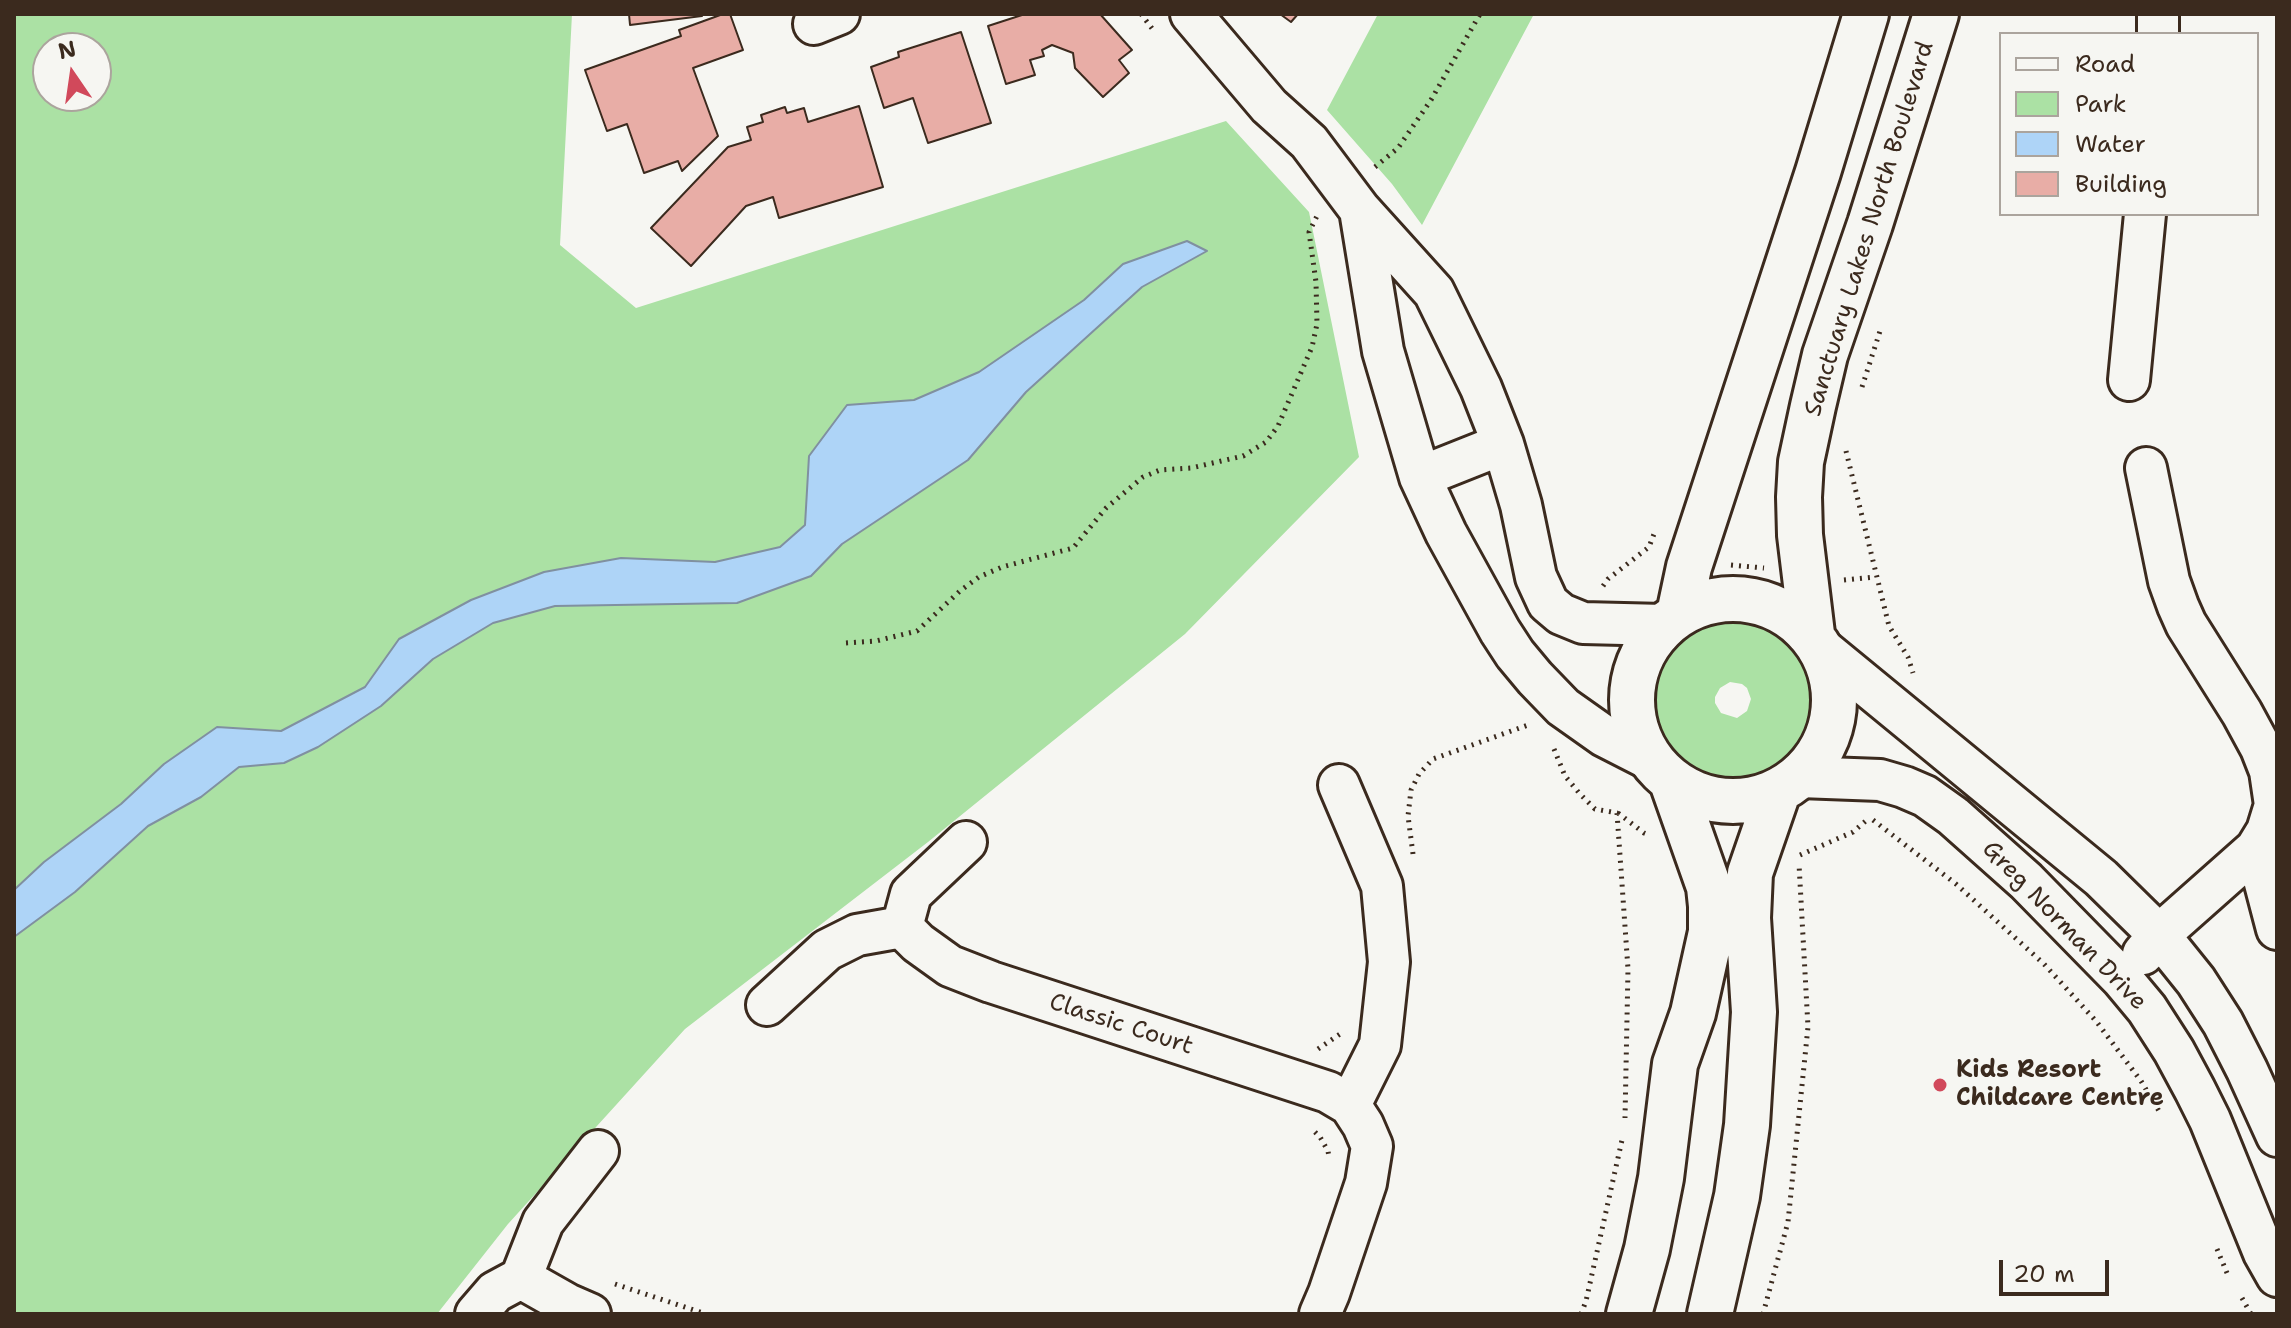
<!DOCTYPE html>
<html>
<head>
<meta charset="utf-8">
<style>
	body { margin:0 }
	#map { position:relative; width:2291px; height:1328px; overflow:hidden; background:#f6f6f2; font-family:"Shantell Sans",sans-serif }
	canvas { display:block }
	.frame { position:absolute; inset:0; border:16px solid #3b2a1e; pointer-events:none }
	.legend { position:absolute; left:1999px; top:32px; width:260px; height:184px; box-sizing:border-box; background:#f6f6f2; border:2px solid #aba49d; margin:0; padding:10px 14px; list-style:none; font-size:24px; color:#3b2a1e }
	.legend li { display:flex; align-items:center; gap:16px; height:40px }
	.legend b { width:40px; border:2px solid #aba49d }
	.north { position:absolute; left:32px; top:32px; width:80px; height:80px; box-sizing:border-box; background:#f6f6f2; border:2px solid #aba49d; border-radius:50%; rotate:347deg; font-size:22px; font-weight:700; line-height:32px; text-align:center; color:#3b2a1e }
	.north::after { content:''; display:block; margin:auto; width:28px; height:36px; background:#d1495b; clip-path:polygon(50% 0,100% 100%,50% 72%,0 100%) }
	.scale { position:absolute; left:1999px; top:1260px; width:110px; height:36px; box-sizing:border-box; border:4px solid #3b2a1e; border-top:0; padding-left:10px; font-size:24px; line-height:28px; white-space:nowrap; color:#3b2a1e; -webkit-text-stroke:6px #f6f6f2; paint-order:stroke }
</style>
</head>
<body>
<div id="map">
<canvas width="2291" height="1328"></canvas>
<div class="frame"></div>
<ul class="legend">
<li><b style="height:10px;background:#f6f6f2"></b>Road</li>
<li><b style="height:22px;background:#abe1a4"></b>Park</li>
<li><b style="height:22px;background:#aed4f7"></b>Water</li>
<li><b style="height:22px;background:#e8ada6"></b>Building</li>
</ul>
<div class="north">N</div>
<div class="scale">20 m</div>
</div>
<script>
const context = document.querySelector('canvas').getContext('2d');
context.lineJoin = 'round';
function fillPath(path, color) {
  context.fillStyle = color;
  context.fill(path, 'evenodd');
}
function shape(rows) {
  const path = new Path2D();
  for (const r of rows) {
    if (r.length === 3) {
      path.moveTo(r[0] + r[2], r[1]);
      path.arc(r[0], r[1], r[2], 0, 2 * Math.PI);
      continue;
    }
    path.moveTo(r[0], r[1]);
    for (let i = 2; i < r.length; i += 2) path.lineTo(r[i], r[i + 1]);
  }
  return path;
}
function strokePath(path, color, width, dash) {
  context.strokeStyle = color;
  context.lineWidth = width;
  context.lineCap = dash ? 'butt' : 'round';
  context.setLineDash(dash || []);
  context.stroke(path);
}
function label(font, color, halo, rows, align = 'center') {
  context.font = font + ' "Shantell Sans",sans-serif';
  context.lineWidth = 6;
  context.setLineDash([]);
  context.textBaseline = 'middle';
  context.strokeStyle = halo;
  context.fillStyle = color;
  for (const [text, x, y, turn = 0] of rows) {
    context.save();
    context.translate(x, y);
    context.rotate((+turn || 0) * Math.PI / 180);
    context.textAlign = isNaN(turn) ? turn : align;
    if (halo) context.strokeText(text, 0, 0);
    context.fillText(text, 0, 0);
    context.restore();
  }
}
const green = shape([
	[14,14,572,14,560,245,636,308,1226,121,1309,212,1359,457,1185,634,928,842,685,1029,508,1224,437,1314,14,1314],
	[48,48,96,48,96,96,48,96],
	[1378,14,1534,14,1422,225,1392,184,1327,110],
	[1736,618,1763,624,1787,638,1804,660,1813,686,1813,711,1805,736,1790,756,1769,771,1744,779,1719,778,1694,770,1674,754,1659,733,1652,709,1654,681,1665,656,1684,635,1708,622],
	[1730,682,1742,684,1747,688,1751,699,1747,711,1737,718,1721,713,1715,703,1715,697,1720,688]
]);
const water = shape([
	[1187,241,1207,251,1142,287,1026,392,968,460,842,544,811,576,737,603,555,606,493,623,433,659,381,706,318,747,284,763,239,767,201,797,148,826,75,892,14,937,14,890,44,862,121,804,164,764,217,727,281,731,365,687,399,639,471,600,544,572,621,558,715,562,780,547,805,525,809,456,847,405,914,400,979,372,1084,300,1123,264,1187,241]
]);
const building = shape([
	[629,14,702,14,702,16,630,25,629,14],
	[723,14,730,14,743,50,693,68,718,136,682,171,678,161,644,173,627,124,607,131,585,70,681,36,679,30,723,14],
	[1100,14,1132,50,1119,60,1129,73,1103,97,1075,68,1073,53,1052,45,1042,50,1044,56,1030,60,1035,75,1006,84,988,26,1025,14,1100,14],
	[1280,14,1298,14,1291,22,1280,14],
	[961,32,991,123,928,143,913,98,884,108,871,67,899,57,898,52,961,32],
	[859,106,883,187,779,218,773,197,746,206,691,266,651,228,728,147,751,140,747,127,763,122,761,115,785,107,787,113,804,108,808,122,859,106]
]);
const path = shape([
	[1141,14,1154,31],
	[1375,167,1398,148,1431,100,1480,14],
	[1862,387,1881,328],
	[1846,451,1889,626,1908,657,1913,673],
	[1731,565,1764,568],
	[1844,580,1875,577],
	[1603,586,1608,579,1649,547,1654,534],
	[846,643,876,641,917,631,960,591,979,577,1002,567,1073,548,1106,508,1143,477,1160,470,1191,468,1243,456,1266,442,1278,426,1312,347,1317,324,1316,282,1309,232,1318,214],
	[1554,749,1565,776,1580,794,1595,809,1617,813,1628,969,1625,1118],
	[1618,813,1644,833,1649,835],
	[1873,820,1956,884,2044,964,2096,1021,2141,1081,2159,1111],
	[1413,854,1408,816,1411,790,1419,774,1433,759,1528,725],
	[1800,855,1853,832,1868,819],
	[1318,1049,1343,1032],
	[1315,1132,1320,1137,1328,1151,1329,1157],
	[2217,1249,2227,1273],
	[615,1284,706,1314],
	[2242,1298,2251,1314],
	[1581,1314,1586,1301,1622,1140],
	[1763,1314,1788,1222,1808,1027,1799,864]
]);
const street = shape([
	[1191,14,1269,106,1309,142,1360,210,1434,292,1481,388,1503,444,1521,505,1536,577,1548,603,1561,614,1583,623,1664,625],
	[814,24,839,14],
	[2158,34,2158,14],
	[1360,210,1383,351,1420,477,1446,533,1500,631,1515,654,1535,678,1563,707,1604,736,1649,759],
	[2129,380,2145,214],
	[1420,477,1503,444],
	[1821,648,2101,878,2159,935,2196,981,2223,1023,2247,1070,2277,1136],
	[1800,777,1880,780,1904,787,1925,796,1953,816,2026,881,2122,979,2147,1009,2174,1051,2195,1090,2210,1120,2264,1253,2277,1276],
	[2256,849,2277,929],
	[902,927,918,943,950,966,991,982,1328,1092,1350,1105],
	[902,927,911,894,966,842],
	[2143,954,2159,935,2256,849,2267,831,2275,805,2270,771,2261,748,2242,713,2186,624,2178,606,2169,581,2146,468],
	[767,1005,827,950,857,935,902,927],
	[521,1278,567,1304,590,1314],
	[476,1314,495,1292,521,1278,543,1222,598,1151],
	[1320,1314,1329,1293,1366,1183,1372,1146,1363,1125,1350,1105,1380,1045,1389,962,1382,886,1339,785]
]);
const secondary = shape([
	[1733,700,101],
	[1679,614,1689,567,1818,172,1866,14],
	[1812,634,1800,535,1799,497,1801,462,1813,406,1825,355,1870,224,1936,14],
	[1629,1314,1647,1249,1661,1178,1675,1064,1693,1013,1711,932,1711,906,1709,887,1672,782],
	[1710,1314,1737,1196,1747,1125,1754,1012,1748,918,1750,873,1778,792]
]);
const markers = [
	[1940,1085,8,"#d1495b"]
];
const streetNames = [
	["Sanctuary Lakes North Boulevard",1870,229,-73],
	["Greg Norman Drive",2064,926,46],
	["Classic Court",1121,1025,18]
];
const poiNames = [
	["Kids Resort",1956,1071],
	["Childcare Centre",1956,1099]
];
fillPath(green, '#abe1a4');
fillPath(water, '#aed4f7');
strokePath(water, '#8090a0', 2);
fillPath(building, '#e8ada6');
strokePath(building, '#3b2a1e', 2);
strokePath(street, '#3b2a1e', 46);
strokePath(secondary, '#3b2a1e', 50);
strokePath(path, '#3b2a1e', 5, [2, 6]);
strokePath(street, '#f6f6f2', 40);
strokePath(secondary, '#f6f6f2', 44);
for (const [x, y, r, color] of markers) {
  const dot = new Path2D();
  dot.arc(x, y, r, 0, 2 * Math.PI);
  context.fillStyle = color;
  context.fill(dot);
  strokePath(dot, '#f6f6f2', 3);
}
label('24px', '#3b2a1e', '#f6f6f2', streetNames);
label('bold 24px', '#3b2a1e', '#f6f6f2', poiNames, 'left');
</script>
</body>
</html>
